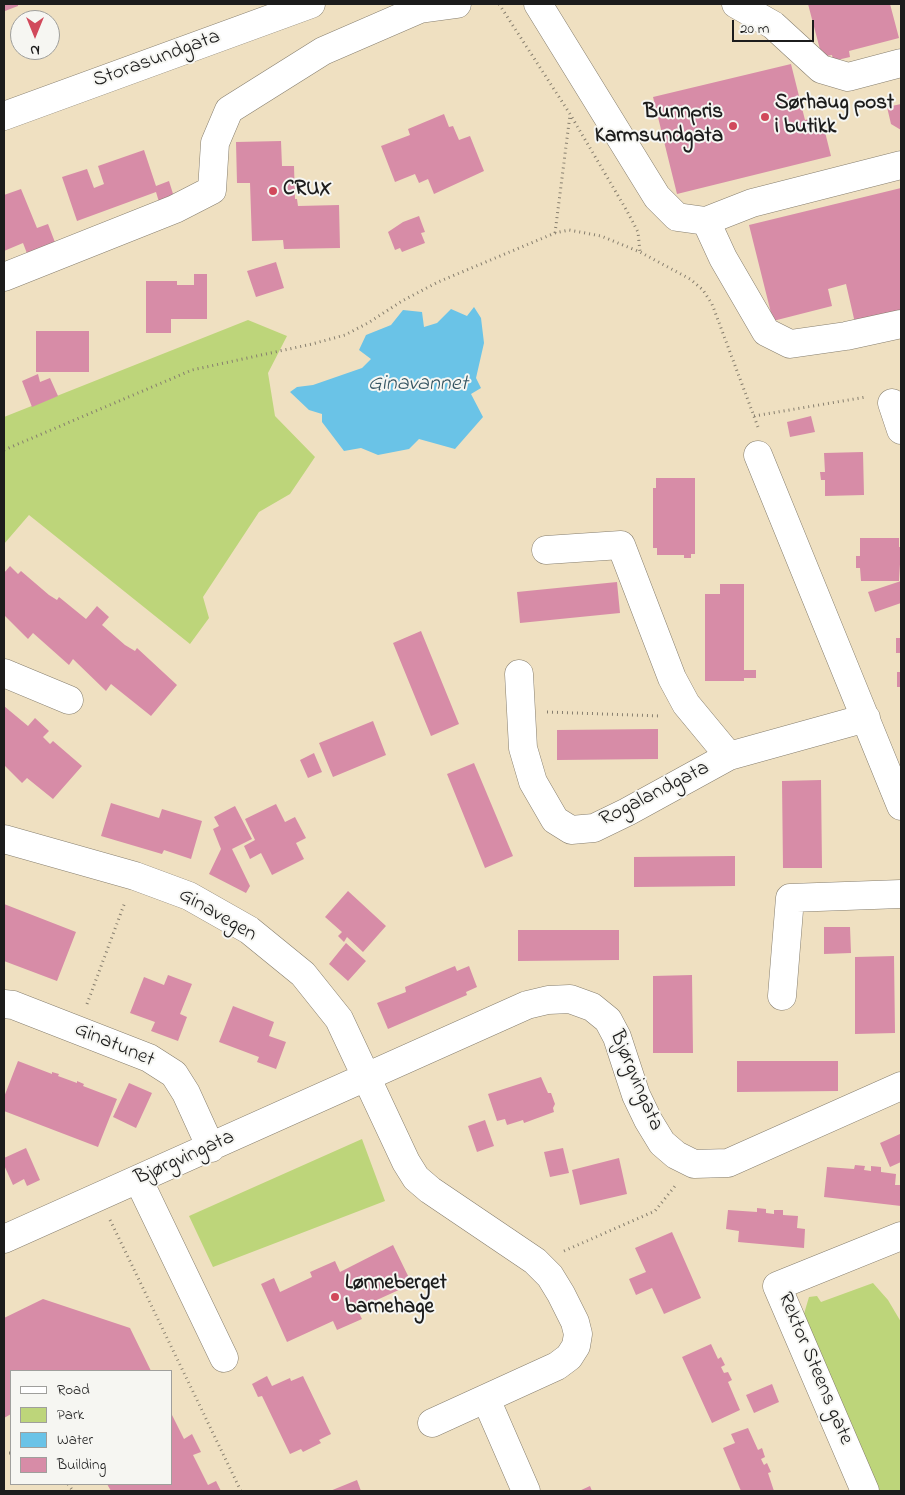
<!DOCTYPE html>
<html>
<head>
<meta charset="utf-8">
<style>
	body { margin:0 }
	#map { position:relative; width:905px; height:1495px; overflow:hidden; background:#efe0c1; font-family:"Indie Flower",sans-serif }
	canvas { display:block }
	.frame { position:absolute; inset:0; border:5px solid #1c1c1c; pointer-events:none }
	.legend { position:absolute; left:10px; top:1370px; width:162px; height:115px; box-sizing:border-box; background:#f6f6f2; border:1px solid #9f9f9c; margin:0; padding:6px 9px; list-style:none; font-size:15px; color:#1c1c1c }
	.legend li { display:flex; align-items:center; gap:10px; height:25px }
	.legend b { width:25px; border:1px solid #9f9f9c }
	.north { position:absolute; left:10px; top:10px; width:50px; height:50px; box-sizing:border-box; background:#f6f6f2; border:1px solid #9f9f9c; border-radius:50%; rotate:180deg; font-size:14px; font-weight:700; line-height:20px; text-align:center; color:#1c1c1c }
	.north::after { content:''; display:block; margin:auto; width:18px; height:22px; background:#d1495b; clip-path:polygon(50% 0,100% 100%,50% 72%,0 100%) }
	.scale { position:absolute; left:732px; top:20px; width:82px; height:22px; box-sizing:border-box; border:2px solid #1c1c1c; border-top:0; padding-left:6px; font-size:15px; line-height:18px; white-space:nowrap; color:#1c1c1c; -webkit-text-stroke:4px #f6f6f2; paint-order:stroke }
</style>
</head>
<body>
<div id="map">
<canvas width="905" height="1495"></canvas>
<div class="frame"></div>
<ul class="legend">
<li><b style="height:6px;background:#fff"></b>Road</li>
<li><b style="height:14px;background:#bdd57a"></b>Park</li>
<li><b style="height:14px;background:#6ac3e7"></b>Water</li>
<li><b style="height:14px;background:#d78ca7"></b>Building</li>
</ul>
<div class="north">N</div>
<div class="scale">20 m</div>
</div>
<script>
const context = document.querySelector('canvas').getContext('2d');
context.lineJoin = 'round';
function fillPath(path, color) {
  context.fillStyle = color;
  context.fill(path, 'evenodd');
}
function shape(rows) {
  const path = new Path2D();
  for (const r of rows) {
    path.moveTo(r[0], r[1]);
    for (let i = 2; i < r.length; i += 2) path.lineTo(r[i], r[i + 1]);
  }
  return path;
}
function strokePath(path, color, width, dash) {
  context.strokeStyle = color;
  context.lineWidth = width;
  context.lineCap = dash ? 'butt' : 'round';
  context.setLineDash(dash || []);
  context.stroke(path);
}
function label(font, color, halo, rows, align = 'center') {
  context.font = font + ' "Indie Flower",sans-serif';
  context.lineWidth = 4;
  context.setLineDash([]);
  context.textBaseline = 'middle';
  context.strokeStyle = halo;
  context.fillStyle = color;
  for (const [text, x, y, turn = 0] of rows) {
    context.save();
    context.translate(x, y);
    context.rotate((+turn || 0) * Math.PI / 180);
    context.textAlign = isNaN(turn) ? turn : align;
    if (halo) context.strokeText(text, 0, 0);
    context.fillText(text, 0, 0);
    context.restore();
  }
}
const green = shape([
	[248,320,287,336,268,373,275,416,315,457,290,494,259,512,203,597,209,618,190,644,29,515,4,544,4,417],
	[362,1139,385,1201,213,1267,189,1216],
	[873,1283,888,1300,901,1322,901,1491,872,1491,801,1324,809,1297,817,1296,821,1302]
]);
const water = shape([
	[474,307,481,318,484,343,476,378,481,388,471,394,483,417,455,449,419,439,409,449,378,455,361,448,344,451,322,422,322,414,309,410,290,392,297,387,313,385,362,368,371,359,359,350,366,335,391,325,403,310,422,312,424,327,437,323,451,309,467,316]
]);
const building = shape([
	[4,4,18,4,18,6,5,11],
	[808,4,890,4,899,38,849,51,850,57,833,61,832,55,822,57],
	[791,64,805,120,821,116,831,156,677,194,653,97],
	[901,104,901,130,891,124,887,107],
	[444,114,449,127,453,126,459,140,470,136,484,171,434,194,428,179,419,183,415,174,395,182,381,146,410,135,408,129],
	[281,141,282,166,294,166,295,199,297,199,298,206,339,205,340,248,284,249,283,240,252,241,250,183,237,183,236,142],
	[144,150,156,186,169,181,174,197,159,202,156,192,77,221,62,177,87,169,94,188,104,184,98,166],
	[901,188,901,312,855,323,846,284,828,289,832,306,773,321,749,225],
	[21,189,37,228,48,224,56,245,28,256,23,243,4,251,4,195],
	[419,216,425,232,421,233,425,243,402,252,400,248,395,250,388,232,403,222],
	[276,262,284,288,256,297,247,271],
	[194,274,207,274,207,319,171,319,171,333,146,333,146,281,177,281,177,285,194,285],
	[36,331,89,331,89,372,36,372],
	[38,374,40,382,50,378,58,396,32,407,22,381],
	[811,416,815,432,790,437,787,422],
	[863,452,864,495,825,496,825,480,821,480,820,472,825,472,824,453],
	[656,478,695,478,695,554,691,554,691,558,684,558,684,555,657,555,657,548,653,548,653,488,656,488],
	[860,538,899,538,899,547,901,547,899,581,861,581,860,568,856,568,856,556,860,556],
	[10,566,18,574,21,571,49,595,57,600,59,597,86,619,97,606,109,617,102,625,125,645,135,651,137,648,177,685,151,716,111,684,106,691,73,659,69,665,33,633,28,639,4,615,4,573],
	[901,581,901,603,875,612,868,592],
	[617,582,620,613,520,623,517,592],
	[720,584,744,584,744,670,756,670,756,678,744,678,744,681,705,681,705,594,720,594],
	[421,631,459,724,431,736,393,643],
	[896,638,901,638,901,653,896,653],
	[897,672,901,672,901,687,897,687],
	[4,706,28,726,35,718,49,731,43,737,50,744,53,741,82,766,53,799,27,778,22,783,4,765],
	[373,721,386,755,333,777,319,743],
	[658,729,658,759,557,760,557,730],
	[314,753,322,772,308,778,300,760],
	[474,763,513,856,485,868,447,774],
	[821,780,822,868,783,868,782,781],
	[111,803,159,818,162,809,202,821,191,859,164,850,162,854,101,836],
	[276,804,285,822,295,817,306,838,296,843,304,859,272,875,261,853,250,859,244,846,255,840,245,819],
	[235,806,252,839,232,849,250,886,246,893,209,874,221,849,213,829,219,826,214,817],
	[735,856,735,886,634,887,634,857],
	[348,891,386,926,363,952,347,937,344,942,338,936,342,932,325,917],
	[4,904,76,932,57,981,4,961],
	[824,927,850,927,851,953,824,954],
	[518,930,619,930,619,960,518,961],
	[346,943,366,961,348,981,329,964],
	[894,956,895,1033,855,1034,855,957],
	[455,966,457,971,469,966,477,987,466,992,467,995,388,1029,377,1003,406,992,405,987],
	[168,975,192,984,180,1014,187,1017,178,1041,151,1031,155,1022,130,1013,144,977,164,985],
	[692,975,693,1053,653,1053,653,976],
	[233,1006,274,1022,269,1036,286,1042,276,1069,257,1062,259,1057,219,1042],
	[18,1061,52,1074,52,1072,59,1074,58,1076,77,1083,77,1081,84,1084,83,1086,117,1099,98,1147,4,1111,4,1097],
	[737,1061,838,1061,838,1091,737,1092],
	[541,1077,548,1093,551,1093,555,1104,553,1108,554,1112,524,1123,523,1120,507,1125,505,1119,497,1121,488,1094],
	[129,1083,152,1093,136,1128,113,1117],
	[485,1120,494,1146,477,1152,468,1126],
	[900,1134,901,1162,890,1167,880,1143],
	[26,1148,40,1180,27,1186,24,1179,13,1185,4,1165,4,1158],
	[563,1148,569,1173,550,1177,544,1152],
	[619,1158,627,1194,580,1205,572,1170],
	[855,1165,865,1166,864,1170,871,1171,871,1166,881,1167,881,1172,896,1174,895,1185,901,1185,901,1206,824,1197,827,1167,854,1169],
	[757,1208,766,1209,766,1213,774,1214,774,1210,783,1210,783,1215,798,1216,797,1228,805,1229,804,1248,738,1242,739,1231,726,1229,728,1210,757,1212],
	[672,1232,701,1298,664,1314,652,1288,636,1295,629,1279,646,1272,635,1248],
	[393,1245,412,1284,368,1304,369,1306,358,1311,362,1319,337,1330,333,1321,287,1342,261,1284,274,1278,280,1292,312,1277,310,1272,335,1261,340,1272],
	[43,1299,130,1328,151,1371,11,1371,11,1414,4,1418,4,1318],
	[711,1344,718,1359,721,1357,725,1365,721,1367,724,1373,728,1372,732,1380,728,1382,740,1410,712,1423,682,1357],
	[267,1376,272,1386,290,1378,291,1381,303,1376,331,1434,319,1440,321,1443,303,1452,301,1449,290,1454,262,1396,258,1397,252,1384],
	[772,1384,779,1402,754,1413,746,1395],
	[171,1413,184,1439,192,1434,201,1452,193,1455,208,1485,216,1481,221,1491,111,1491,107,1484,171,1484],
	[748,1428,758,1450,762,1448,765,1457,761,1459,764,1465,767,1463,771,1472,768,1473,774,1491,741,1491,723,1448,735,1443,731,1434],
	[357,1480,361,1491,330,1491],
	[590,1486,592,1491,579,1491]
]);
const path = shape([
	[499,4,570,114,627,211,638,232,640,252],
	[555,233,570,115],
	[754,416,866,397],
	[4,450,192,370,312,344,345,335,368,323,402,301,438,282,555,233,569,230,601,236,640,252,690,279,703,290,712,304,758,427],
	[547,712,661,716],
	[87,1004,125,902],
	[110,1220,241,1491],
	[564,1251,655,1211,675,1186],
	[4,1453,11,1453],
	[68,1484,73,1491]
]);
const minor = shape([
	[538,4,657,197,677,217,706,221,752,203,901,165],
	[736,4,773,25,821,69,848,77,901,63],
	[706,221,723,258,766,332,790,344,846,336,901,324],
	[4,277,175,209,212,190,215,143,229,110,323,51,420,9,457,4],
	[892,403,901,430],
	[758,455,901,806],
	[546,550,621,545,672,678,686,704,729,756],
	[4,673,69,700],
	[519,674,523,748,533,782,555,820,571,830,594,828,627,812,729,756,866,718],
	[4,839,135,876,189,896,249,930,303,974,339,1019,406,1162,416,1178,430,1190,535,1261,550,1276,561,1294,575,1322,578,1334,576,1346,569,1357,557,1366,432,1423],
	[782,996,790,898,901,894],
	[4,1004,13,1005,149,1058,174,1074,186,1093,211,1148],
	[138,1179,224,1358],
	[4,1239,527,1005,548,1000,570,999,592,1007,608,1020,617,1037,636,1095,648,1120,662,1143,676,1155,694,1164,728,1163,901,1086],
	[486,1399,526,1491],
	[865,1491,777,1286,901,1236]
]);
const major = shape([
	[4,116,311,4]
]);
const markers = [
	[765,117,5,"#d1495b"],
	[733,126,5,"#d1495b"],
	[273,191,5,"#d1495b"],
	[335,1297,5,"#d1495b"]
];
const streetNames = [
	["Storasundgata",157,60,-20],
	["Rogalandgata",655,795,-27],
	["Ginavegen",217,916,30],
	["Ginatunet",114,1046,23],
	["Bjørgvingata",635,1081,67],
	["Bjørgvingata",185,1159,-24],
	["Rektor Steens gate",814,1369,67]
];
const poiNames = [
	["Sørhaug post",775,105],
	["i butikk",775,129],
	["Bunnpris",723,114,"right"],
	["Karmsundgata",723,138,"right"],
	["CRUX",283,191],
	["Lønneberget",345,1285],
	["barnehage",345,1309]
];
const waterNames = [
	["Ginavannet",418,385]
];
fillPath(green, '#bdd57a');
fillPath(water, '#6ac3e7');
fillPath(building, '#d78ca7');
strokePath(minor, '#867e6e', 29);
strokePath(major, '#867e6e', 29);
strokePath(path, '#867e6e', 3, [1, 4]);
strokePath(minor, '#fff', 28);
strokePath(major, '#fff', 28);
for (const [x, y, r, color] of markers) {
  const dot = new Path2D();
  dot.arc(x, y, r, 0, 2 * Math.PI);
  context.fillStyle = color;
  context.fill(dot);
  strokePath(dot, '#f6f6f2', 2);
}
label('21px', '#1c1c1c', '#f6f6f2', streetNames);
label('bold 21px', '#1c1c1c', '#f6f6f2', poiNames, 'left');
label('italic 22px', '#375663', '#f6f6f2', waterNames);
</script>
</body>
</html>
